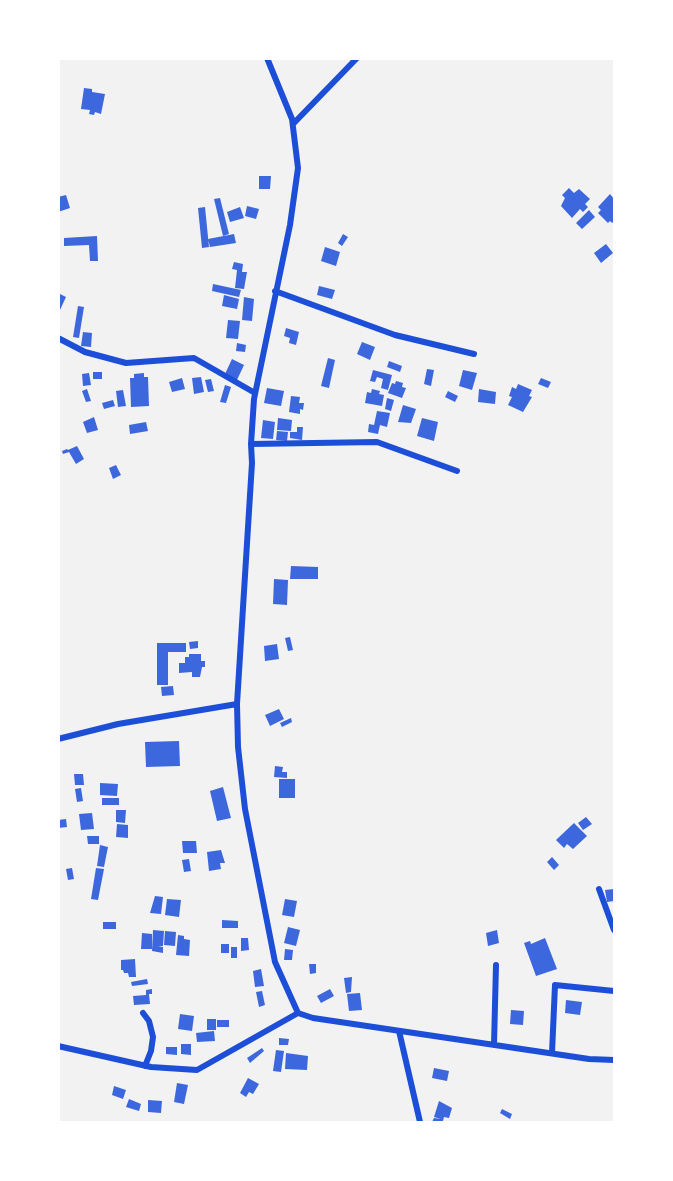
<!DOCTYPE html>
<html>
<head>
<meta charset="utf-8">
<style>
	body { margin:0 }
	#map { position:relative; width:673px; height:1181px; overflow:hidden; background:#f2f2f2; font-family:"Fira Sans Condensed",sans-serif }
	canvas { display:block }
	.frame { position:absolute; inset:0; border:60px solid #fff; pointer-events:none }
</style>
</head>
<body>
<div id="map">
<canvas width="673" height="1181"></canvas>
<div class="frame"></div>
</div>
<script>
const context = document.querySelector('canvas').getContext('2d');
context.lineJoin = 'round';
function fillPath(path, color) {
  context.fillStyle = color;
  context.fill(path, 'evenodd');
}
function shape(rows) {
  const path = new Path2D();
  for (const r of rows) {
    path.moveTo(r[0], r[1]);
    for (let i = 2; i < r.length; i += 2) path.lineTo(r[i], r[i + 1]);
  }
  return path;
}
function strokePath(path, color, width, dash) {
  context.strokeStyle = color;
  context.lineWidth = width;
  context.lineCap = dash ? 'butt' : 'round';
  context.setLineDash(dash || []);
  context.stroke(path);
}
const building = shape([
	[84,88,92,89,92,92,105,94,101,114,95,112,94,115,89,114,90,110,81,109],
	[259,176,271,176,270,189,259,189],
	[569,188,574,193,579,189,590,199,585,204,588,207,583,212,580,209,572,218,561,206,565,198,562,195],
	[610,194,614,199,614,221,612,223,610,221,608,223,598,213,601,210,598,207],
	[66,195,70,208,58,212,58,197],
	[220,198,229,234,223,236,214,199],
	[247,206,259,209,256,219,245,216],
	[205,207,209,247,202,248,198,208],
	[240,207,244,218,230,222,227,212],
	[589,210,595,217,582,229,576,223],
	[234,234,236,243,210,247,208,239],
	[343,234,348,237,342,246,338,243],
	[97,236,98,261,90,261,89,245,64,246,64,238],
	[606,244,613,253,601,263,594,253],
	[325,247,340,252,336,266,321,261],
	[234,262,243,264,242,272,247,272,244,289,235,288,237,270,232,269],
	[213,284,241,290,239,297,212,291],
	[319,286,335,290,332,299,317,295],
	[58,293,66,297,60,310,58,309],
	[224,295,239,299,237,309,222,306],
	[244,297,254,299,252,321,242,320],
	[78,306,84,307,79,338,73,337],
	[228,320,240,321,238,339,226,338],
	[286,328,299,332,296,345,289,343,290,338,284,336],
	[83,332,92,333,91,347,81,346],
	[362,342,375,347,370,360,357,354],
	[237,343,246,345,245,352,236,351],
	[328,358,335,360,329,388,321,386],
	[232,359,244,365,237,380,225,374],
	[389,361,402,366,400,372,387,367],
	[427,369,434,370,431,386,424,384],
	[373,370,392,375,388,390,381,388,383,379,377,377,375,382,370,381],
	[463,370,477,373,472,390,459,386],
	[93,372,102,372,102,379,93,379],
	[89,373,91,385,83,386,82,374],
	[144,373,144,377,148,377,149,406,131,407,130,378,134,378,134,374],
	[201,377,204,392,194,394,192,378],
	[182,378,185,389,172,392,169,382],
	[541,378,551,382,548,388,538,384],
	[211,379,214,391,208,392,205,380],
	[396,381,403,383,402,387,406,388,402,398,388,393,392,383,395,384],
	[518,384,532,390,529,396,532,397,523,412,508,405,512,397,509,396,512,387,516,389],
	[225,385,231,387,226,403,220,402],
	[267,388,284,391,281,406,264,403],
	[87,389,91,401,86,402,82,391],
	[372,389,380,391,379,394,384,395,382,406,365,403,367,392,371,393],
	[479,389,496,392,495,404,478,402],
	[123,390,126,406,118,407,116,391],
	[448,391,458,396,455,402,445,397],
	[291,396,300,397,299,403,304,403,303,410,300,409,300,414,289,412],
	[387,398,394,400,391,411,385,409],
	[113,400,115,406,104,409,102,403],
	[403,405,416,409,411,423,398,422],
	[377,411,390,413,387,427,380,425,378,434,368,432,369,424,374,425],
	[94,417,98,430,87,433,83,422],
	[278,418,292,420,291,431,277,430],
	[422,418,438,422,434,441,417,436],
	[263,420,275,422,273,439,261,438],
	[146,422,148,431,130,434,129,425],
	[297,427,303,427,302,440,290,438,290,432,297,432],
	[277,431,288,432,287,441,276,440],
	[77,446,84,459,76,464,69,452,63,454,62,451,67,449,68,450],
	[116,465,121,475,113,479,109,468],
	[291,566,318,567,318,579,290,579],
	[274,579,288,580,287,605,273,604],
	[290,637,293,650,288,651,285,638],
	[198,641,198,648,190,649,189,642],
	[157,643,186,643,186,652,168,652,168,685,157,685],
	[277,644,279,659,265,661,264,646],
	[189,654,201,654,201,661,205,661,205,667,202,667,200,677,192,677,192,672,179,673,179,663,185,663,185,657,189,657],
	[173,686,174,695,162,696,161,687],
	[279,709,284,719,270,726,265,715],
	[291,718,292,722,282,727,280,723],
	[179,741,180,766,146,767,145,742],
	[275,766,283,767,282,772,287,772,287,778,274,777],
	[74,774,83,774,84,785,75,785],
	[279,779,295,779,295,798,279,798],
	[100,783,118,784,117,796,100,795],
	[223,787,231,818,217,821,210,791],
	[81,788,83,801,77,802,75,789],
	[102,798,119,798,119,805,102,805],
	[116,810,126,810,125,823,116,822],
	[92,813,94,829,81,830,79,814],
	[586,817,592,824,583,830,578,823],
	[66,819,67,827,58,828,58,820],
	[574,823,587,836,573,849,567,844,564,848,556,840],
	[117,824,128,825,128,838,116,837],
	[87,836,99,836,99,844,88,844],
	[182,841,196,841,197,853,183,853],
	[100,845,108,847,104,867,97,866],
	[221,850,225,863,220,863,221,869,209,871,207,852],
	[552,857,559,865,554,870,547,862],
	[189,859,191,871,184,872,182,860],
	[72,868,74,879,68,880,66,869],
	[96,868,104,869,98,900,91,899],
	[614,889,614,901,607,902,605,890],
	[155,896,163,897,161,914,150,913],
	[167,899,181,900,179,917,165,915],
	[285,899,297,901,294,917,282,915],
	[222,920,238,921,238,928,222,928],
	[103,922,116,922,116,929,103,929],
	[288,927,300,930,296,946,284,943],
	[153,930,164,931,163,946,158,946,163,947,163,953,152,951],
	[497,930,499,943,488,946,486,933],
	[165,931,176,932,175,946,164,945],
	[142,933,152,934,152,949,141,949],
	[178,935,184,936,184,939,190,940,189,956,176,955],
	[241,938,248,938,249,950,241,951],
	[545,938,557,969,536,976,524,943,530,941,531,944],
	[221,944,229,944,229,953,221,953],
	[231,947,237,947,237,958,231,958],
	[285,949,293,950,292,960,284,960],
	[135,959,136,977,129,977,128,973,124,973,123,970,121,970,121,960],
	[309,964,316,964,316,973,310,974],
	[261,969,264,986,255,987,253,971],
	[352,977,351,992,346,993,344,978],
	[147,979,148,984,132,986,131,982],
	[152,989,152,994,149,994,150,1004,134,1005,133,996,146,995,146,990],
	[330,989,334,996,321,1003,317,996],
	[262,991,265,1005,259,1007,256,992],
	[360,993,362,1010,349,1011,347,994],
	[566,1000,582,1002,580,1015,565,1013],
	[511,1010,524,1011,523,1025,510,1024],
	[180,1014,194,1016,192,1031,178,1029],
	[207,1019,216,1019,216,1030,207,1030],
	[217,1020,229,1020,229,1027,217,1027],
	[214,1031,215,1041,197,1042,196,1033],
	[279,1038,289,1039,288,1045,279,1045],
	[181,1044,191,1044,191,1055,181,1054],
	[166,1047,177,1047,177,1055,166,1054],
	[262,1048,264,1051,250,1063,247,1058],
	[276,1050,284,1051,281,1072,273,1071],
	[286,1053,308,1056,307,1070,285,1069],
	[434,1068,449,1071,447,1081,432,1078],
	[248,1078,259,1084,253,1094,249,1092,246,1097,240,1093],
	[177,1083,188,1085,184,1104,174,1102],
	[114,1086,126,1090,123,1099,112,1095],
	[129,1099,141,1104,139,1111,126,1107],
	[148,1100,162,1101,161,1113,148,1112],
	[439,1101,452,1108,449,1118,444,1117,443,1121,447,1122,432,1122,434,1118,441,1119,434,1117],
	[502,1109,512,1114,510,1119,500,1113]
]);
const minor = shape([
	[267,58,292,119,298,168,290,225,254,399,251,444,252,463,237,704,238,747,245,809,275,962,298,1013,313,1018,589,1059,614,1060],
	[293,124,357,58],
	[275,291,395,335,474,354],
	[58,338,85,352,126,363,194,358,255,393],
	[251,444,377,442,457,471],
	[58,739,118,724,237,704],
	[599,889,614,930],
	[143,1013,149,1021,153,1037,151,1051,145,1066],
	[399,1031,420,1122],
	[494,1045,496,965],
	[58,1046,151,1067,197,1070,298,1013],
	[552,1053,555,985,614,991]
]);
fillPath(building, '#3d67dc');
strokePath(minor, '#1d4ed8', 6);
</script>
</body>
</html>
